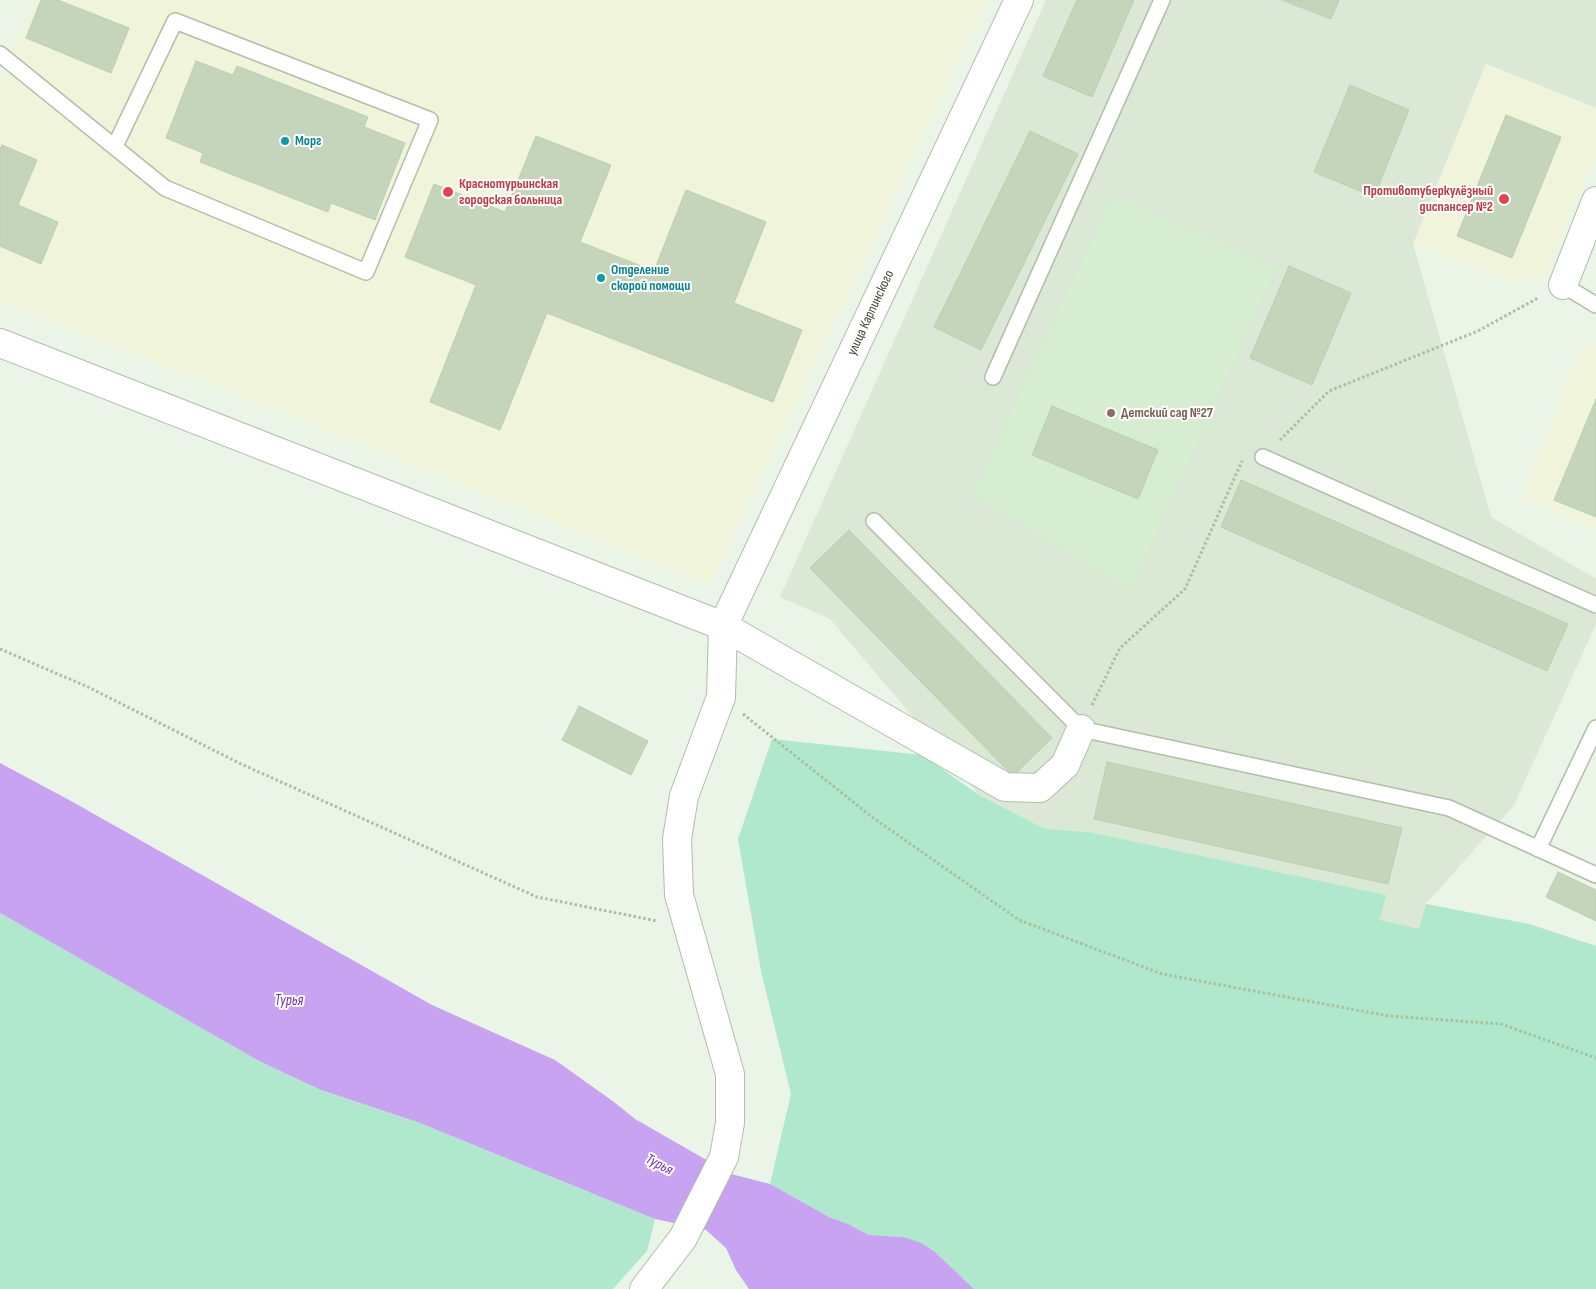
<!DOCTYPE html>
<html>
<head>
<meta charset="utf-8">
<style>
	body { margin:0 }
	canvas { display:block; background:#eaf4e7 }
</style>
</head>
<body>
<canvas width="1596" height="1289"></canvas>
<script>
const context = document.querySelector('canvas').getContext('2d');
context.lineJoin = 'round';
function fillPath(path, color) {
  context.fillStyle = color;
  context.fill(path, 'evenodd');
}
function shape(rows) {
  const path = new Path2D();
  for (const r of rows) {
    path.moveTo(r[0], r[1]);
    for (let i = 2; i < r.length; i += 2) path.lineTo(r[i], r[i + 1]);
  }
  return path;
}
function strokePath(path, color, width, dash) {
  context.strokeStyle = color;
  context.lineWidth = width;
  context.lineCap = dash ? 'butt' : 'round';
  context.setLineDash(dash || []);
  context.stroke(path);
}
function label(font, color, halo, rows, align = 'center') {
  context.font = font + ' "Sofia Sans Condensed",sans-serif';
  context.lineWidth = 4;
  context.setLineDash([]);
  context.textBaseline = 'middle';
  context.strokeStyle = halo;
  context.fillStyle = color;
  for (const [text, x, y, turn = 0] of rows) {
    context.save();
    context.translate(x, y);
    context.rotate((+turn || 0) * Math.PI / 180);
    context.textAlign = isNaN(turn) ? turn : align;
    if (halo) context.strokeText(text, 0, 0);
    context.fillText(text, 0, 0);
    context.restore();
  }
}
const residential = shape([
	[1046,0,1596,0,1596,108,1486,64,1413,244,1491,517,1596,579,1596,624,1514,805,1426,904,1420,930,1380,920,1385,895,1089,832,1045,829,979,795,830,619,780,597]
]);
const education = shape([
	[1113,194,1277,268,1131,591,972,495,1023,384]
]);
const medical = shape([
	[34,0,988,0,710,585,314,425,0,301,0,83],
	[1486,64,1596,108,1596,153,1545,276,1518,284,1413,244],
	[1583,342,1596,348,1596,530,1521,498]
]);
const green = shape([
	[772,739,922,755,979,795,1045,829,1089,832,1386,895,1380,920,1419,929,1426,904,1529,924,1596,946,1596,1289,974,1289,935,1252,904,1237,869,1235,848,1224,829,1217,770,1184,791,1094,761,971,738,839],
	[0,913,259,1061,321,1090,420,1123,655,1219,647,1251,613,1289,0,1289]
]);
const water = shape([
	[0,763,71,801,432,1005,555,1060,614,1102,635,1119,731,1174,770,1184,829,1217,848,1224,869,1235,904,1237,921,1243,935,1252,974,1289,749,1289,736,1270,726,1248,706,1230,655,1219,420,1123,321,1090,259,1061,0,913]
]);
const building = shape([
	[41,0,58,0,129,28,111,73,26,38,41,0],
	[1077,0,1134,0,1092,97,1043,76,1077,0],
	[1282,0,1339,0,1331,19,1282,0],
	[196,61,233,75,237,66,368,117,364,127,405,143,375,220,331,203,328,212,200,162,203,153,166,138,196,61],
	[1350,85,1409,110,1374,197,1314,172,1350,85],
	[1506,115,1561,137,1512,258,1457,236,1506,115],
	[1030,131,1078,154,981,350,934,327,1030,131],
	[536,136,611,165,580,242,654,271,686,190,766,222,734,303,802,330,773,402,547,313,500,430,430,402,476,285,405,257,434,184,505,212,536,136],
	[2,145,37,160,18,205,58,222,41,264,0,246,0,149,2,145],
	[1289,266,1351,293,1312,385,1250,358,1289,266],
	[1596,399,1596,517,1554,500,1596,399],
	[1052,406,1158,450,1138,499,1032,455,1052,406],
	[1241,480,1568,624,1547,671,1221,527,1241,480],
	[849,530,1052,738,1013,776,810,568,849,530],
	[579,706,648,741,631,775,562,740,579,706],
	[1107,762,1402,828,1388,884,1094,819,1107,762],
	[1558,872,1596,890,1596,921,1546,897,1558,872]
]);
const path = shape([
	[1280,440,1329,391,1478,331,1538,298],
	[0,649,88,687,241,764,537,897,657,921],
	[1092,705,1120,648,1185,589,1242,461],
	[743,714,872,817,1019,920,1162,974,1389,1016,1501,1024,1596,1058]
]);
const service = shape([
	[0,54,165,188,366,272,430,120,175,21,115,146],
	[1563,285,1596,305],
	[993,377,1162,0],
	[1263,457,1596,605],
	[874,521,1081,729,1449,808,1596,875],
	[1538,849,1596,728]
]);
const minor = shape([
	[1563,285,1596,201],
	[0,343,723,626,1005,787,1040,788,1065,765,1081,729],
	[644,1289,683,1238,724,1157,730,1123,730,1074,679,895,677,839,684,796,721,697,723,626,1019,0]
]);
const markers = [
	[285,141,5,"#0f9aa8"],
	[448,192,6,"#e0444e"],
	[1504,199,6,"#e0444e"],
	[601,278,5,"#0f9aa8"],
	[1111,413,5,"#8d6e63"]
];
const cultureNames = [
	["Морг",295,141],
	["Отделение",611,270],
	["скорой помощи",611,286]
];
const healthNames = [
	["Краснотурьинская",459,184],
	["городская больница",459,200],
	["Противотуберкулёзный",1493,191,"right"],
	["диспансер №2",1493,207,"right"]
];
const streetNames = [
	["улица Карпинского",871,313,-65]
];
const educationNames = [
	["Детский сад №27",1121,413]
];
const waterNames = [
	["Турья",289,1001],
	["Турья",659,1165,28]
];
fillPath(residential, '#dae8d5');
fillPath(education, '#d7edd1');
fillPath(medical, '#eff4da');
fillPath(green, '#afe8cc');
fillPath(water, '#c7a3f1');
fillPath(building, '#c5d5bc');
strokePath(building, '#bad0af', 1);
strokePath(service, '#b0bfa9', 18);
strokePath(minor, '#b0bfa9', 30);
strokePath(path, '#a6c19b', 3, [2.5, 2.5]);
strokePath(service, '#fff', 15);
strokePath(minor, '#fff', 28);
for (const [x, y, r, color] of markers) {
  const dot = new Path2D();
  dot.arc(x, y, r, 0, 2 * Math.PI);
  context.fillStyle = color;
  context.fill(dot);
  strokePath(dot, '#fff', 2);
}
label('bold 14px', '#0d838f', '#fff', cultureNames, 'left');
label('bold 14px', '#be3a42', '#fff', healthNames, 'left');
label('14px', '#3c4736', '#fff', streetNames);
label('bold 14px', '#785e54', '#fff', educationNames, 'left');
label('italic 15px', '#6e2eb3', '#fff', waterNames);
</script>
</body>
</html>
